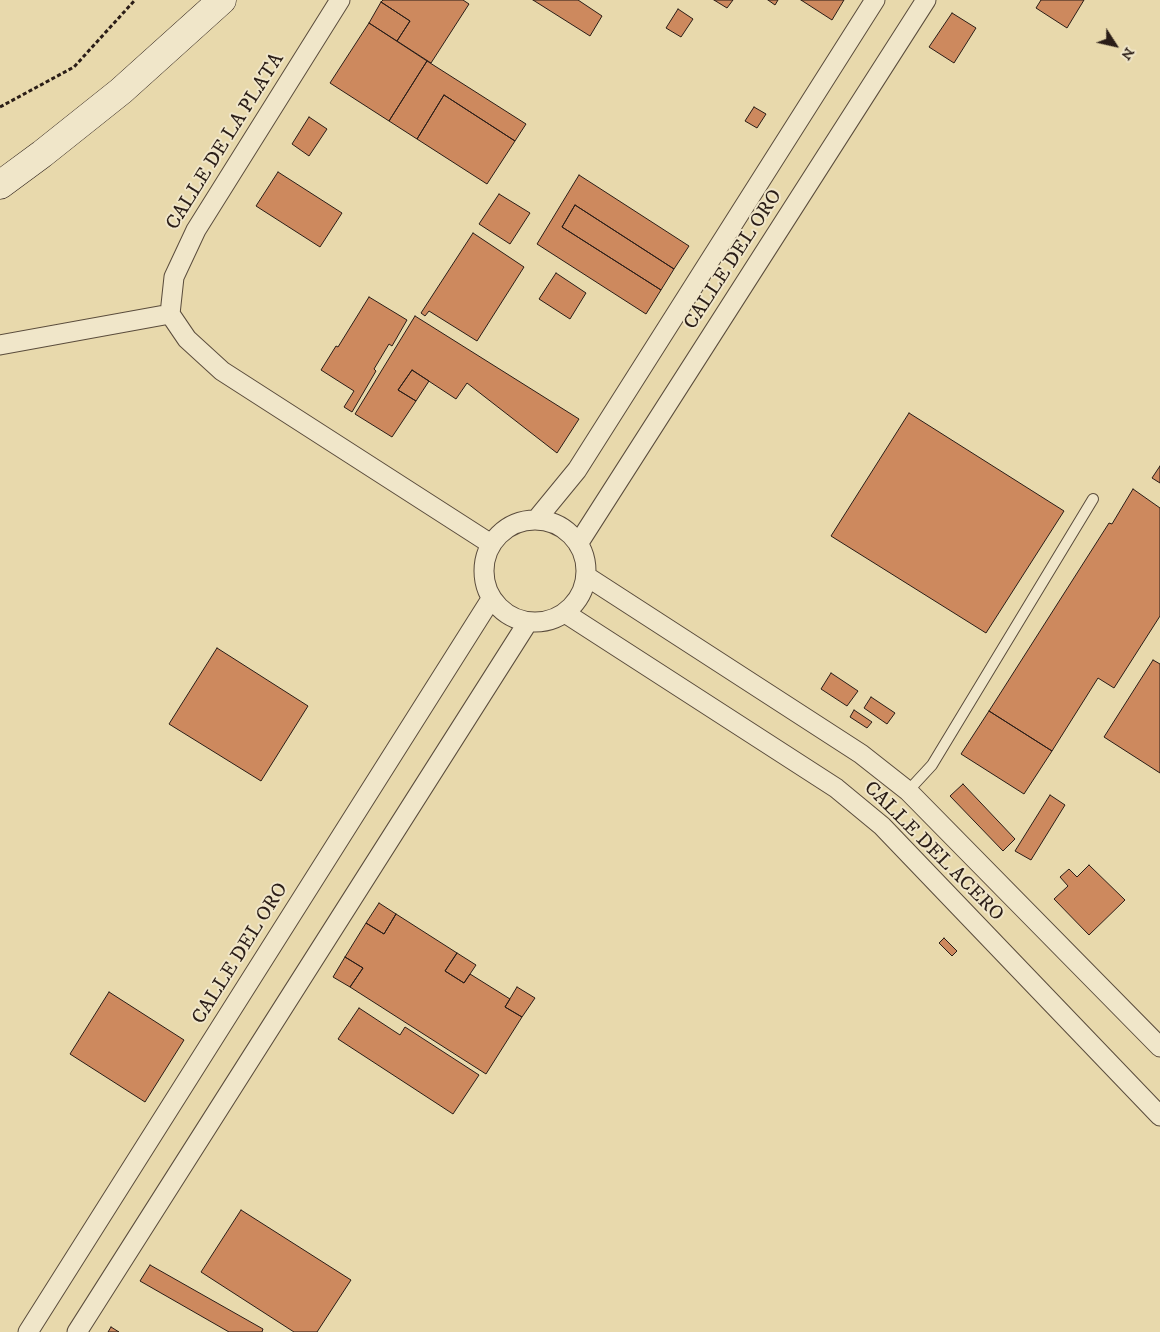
<!DOCTYPE html>
<html>
<head>
<meta charset="utf-8">
<style>
	body { margin:0 }
	#map { position:relative; width:1160px; height:1332px; overflow:hidden; background:#e8d9ac; font-family:"IM FELL DW Pica",serif }
	canvas { display:block }
	.north { position:absolute; left:1090px; top:20px; width:50px; height:50px; -webkit-text-stroke:4px #f0e6c9; paint-order:stroke; rotate:125deg; font-size:14px; font-weight:700; line-height:20px; text-align:center; color:#2a1d17 }
	.north::after { content:''; display:block; margin:auto; width:18px; height:22px; background:#2a1d17; clip-path:polygon(50% 0,100% 100%,50% 72%,0 100%) }
</style>
</head>
<body>
<div id="map">
<canvas width="1160" height="1332"></canvas>
<div class="north">N</div>
</div>
<script>
const context = document.querySelector('canvas').getContext('2d');
context.lineJoin = 'round';
function fillPath(path, color) {
  context.fillStyle = color;
  context.fill(path, 'evenodd');
}
function shape(rows) {
  const path = new Path2D();
  for (const r of rows) {
    if (r.length === 3) {
      path.moveTo(r[0] + r[2], r[1]);
      path.arc(r[0], r[1], r[2], 0, 2 * Math.PI);
      continue;
    }
    path.moveTo(r[0], r[1]);
    for (let i = 2; i < r.length; i += 2) path.lineTo(r[i], r[i + 1]);
  }
  return path;
}
function strokePath(path, color, width, dash) {
  context.strokeStyle = color;
  context.lineWidth = width;
  context.lineCap = dash ? 'butt' : 'round';
  context.setLineDash(dash || []);
  context.stroke(path);
}
function label(font, color, halo, rows, align = 'center') {
  context.font = font + ' "IM FELL DW Pica",serif';
  context.lineWidth = 4;
  context.setLineDash([]);
  context.textBaseline = 'middle';
  context.strokeStyle = halo;
  context.fillStyle = color;
  for (const [text, x, y, turn = 0] of rows) {
    context.save();
    context.translate(x, y);
    context.rotate((+turn || 0) * Math.PI / 180);
    context.textAlign = isNaN(turn) ? turn : align;
    if (halo) context.strokeText(text, 0, 0);
    context.fillText(text, 0, 0);
    context.restore();
  }
}
const building = shape([
	[383,0,463,0,469,4,431,63,397,41,410,21,381,2,383,0],
	[533,0,578,0,602,16,590,36,533,0],
	[714,0,733,0,727,8,714,0],
	[768,0,778,0,775,5,768,0],
	[801,0,844,0,832,20,801,0],
	[1041,0,1084,0,1067,28,1036,8,1041,0],
	[381,2,410,21,397,41,369,23,381,2],
	[678,9,693,19,681,37,666,28,678,9],
	[952,13,976,28,954,63,929,47,952,13],
	[369,23,427,61,389,121,330,83,369,23],
	[427,61,526,124,515,141,444,95,417,139,389,121,427,61],
	[444,95,515,141,487,184,417,139,444,95],
	[754,107,766,114,757,128,745,121,754,107],
	[309,117,327,129,309,156,292,144,309,117],
	[278,172,342,213,320,247,256,206,278,172],
	[579,175,689,246,674,269,575,205,562,227,661,290,646,314,537,244,579,175],
	[499,194,530,213,510,244,479,224,499,194],
	[575,205,674,269,661,290,562,227,575,205],
	[473,233,524,267,477,341,429,311,425,316,421,313,473,233],
	[556,273,586,293,570,319,539,299,556,273],
	[369,297,407,320,392,346,389,344,374,369,376,371,352,412,344,407,354,391,321,370,336,346,338,347,369,297],
	[415,316,579,419,557,453,467,383,456,399,412,370,398,390,416,401,392,437,355,414,415,316],
	[412,370,429,381,416,401,398,390,412,370],
	[909,413,1064,511,986,633,831,536,909,413],
	[1160,466,1160,483,1152,478,1160,466],
	[1133,489,1160,508,1160,616,1114,688,1098,678,1052,751,989,711,1109,523,1112,524,1133,489],
	[217,648,308,706,261,781,169,724,217,648],
	[1153,660,1160,664,1160,773,1104,737,1153,660],
	[831,673,858,691,847,706,821,689,831,673],
	[871,697,895,713,887,724,864,708,871,697],
	[854,710,872,722,867,728,850,717,854,710],
	[989,711,1052,751,1024,794,961,754,989,711],
	[963,784,1015,839,1003,851,950,796,963,784],
	[1050,795,1065,805,1031,860,1015,851,1050,795],
	[1089,865,1125,900,1089,935,1054,899,1068,886,1060,877,1069,869,1077,877,1089,865],
	[379,903,396,914,384,934,366,923,379,903],
	[396,914,457,953,445,971,464,983,470,974,510,999,505,1007,522,1017,486,1074,350,987,363,968,345,957,366,923,384,934,396,914],
	[944,938,957,951,952,956,939,943,944,938],
	[457,953,476,965,464,983,445,971,457,953],
	[345,957,363,968,350,987,333,977,345,957],
	[517,987,535,998,522,1017,505,1007,517,987],
	[109,992,184,1040,145,1102,70,1054,109,992],
	[359,1008,400,1035,405,1027,479,1075,453,1114,338,1039,359,1008],
	[241,1210,351,1280,317,1332,294,1332,201,1272,241,1210],
	[150,1265,263,1329,262,1332,229,1332,140,1281,150,1265],
	[111,1327,119,1332,108,1332,111,1327]
]);
const path = shape([
	[0,107,74,67,135,0]
]);
const service = shape([
	[908,791,932,765,1093,499]
]);
const minor = shape([
	[170,314,174,277,196,230,340,0],
	[0,345,170,314,187,339,222,371,491,544],
	[536,520,577,470,875,0],
	[535,571,51],
	[578,544,926,0],
	[586,576,861,754,908,791,1160,1047],
	[565,613,836,788,882,826,1160,1116],
	[28,1332,491,599],
	[77,1332,528,622]
]);
const secondary = shape([
	[0,185,42,154,121,91,222,0]
]);
const streetNames = [
	["CALLE DE LA PLATA",226,142,-58],
	["CALLE DEL ORO",734,260,-57],
	["CALLE DEL ACERO",933,852,45],
	["CALLE DEL ORO",241,954,-58]
];
fillPath(building, '#cd895e');
strokePath(building, '#2a1d17', 1);
strokePath(service, '#5a4c3c', 12);
strokePath(minor, '#5a4c3c', 21);
strokePath(secondary, '#2a1d17', 29);
strokePath(path, '#2a1d17', 3, [4, 2.5]);
strokePath(service, '#f0e6c9', 10);
strokePath(minor, '#f0e6c9', 19);
strokePath(secondary, '#f0e6c9', 28);
label('20px', '#2a1d17', '#f0e6c9', streetNames);
</script>
</body>
</html>
